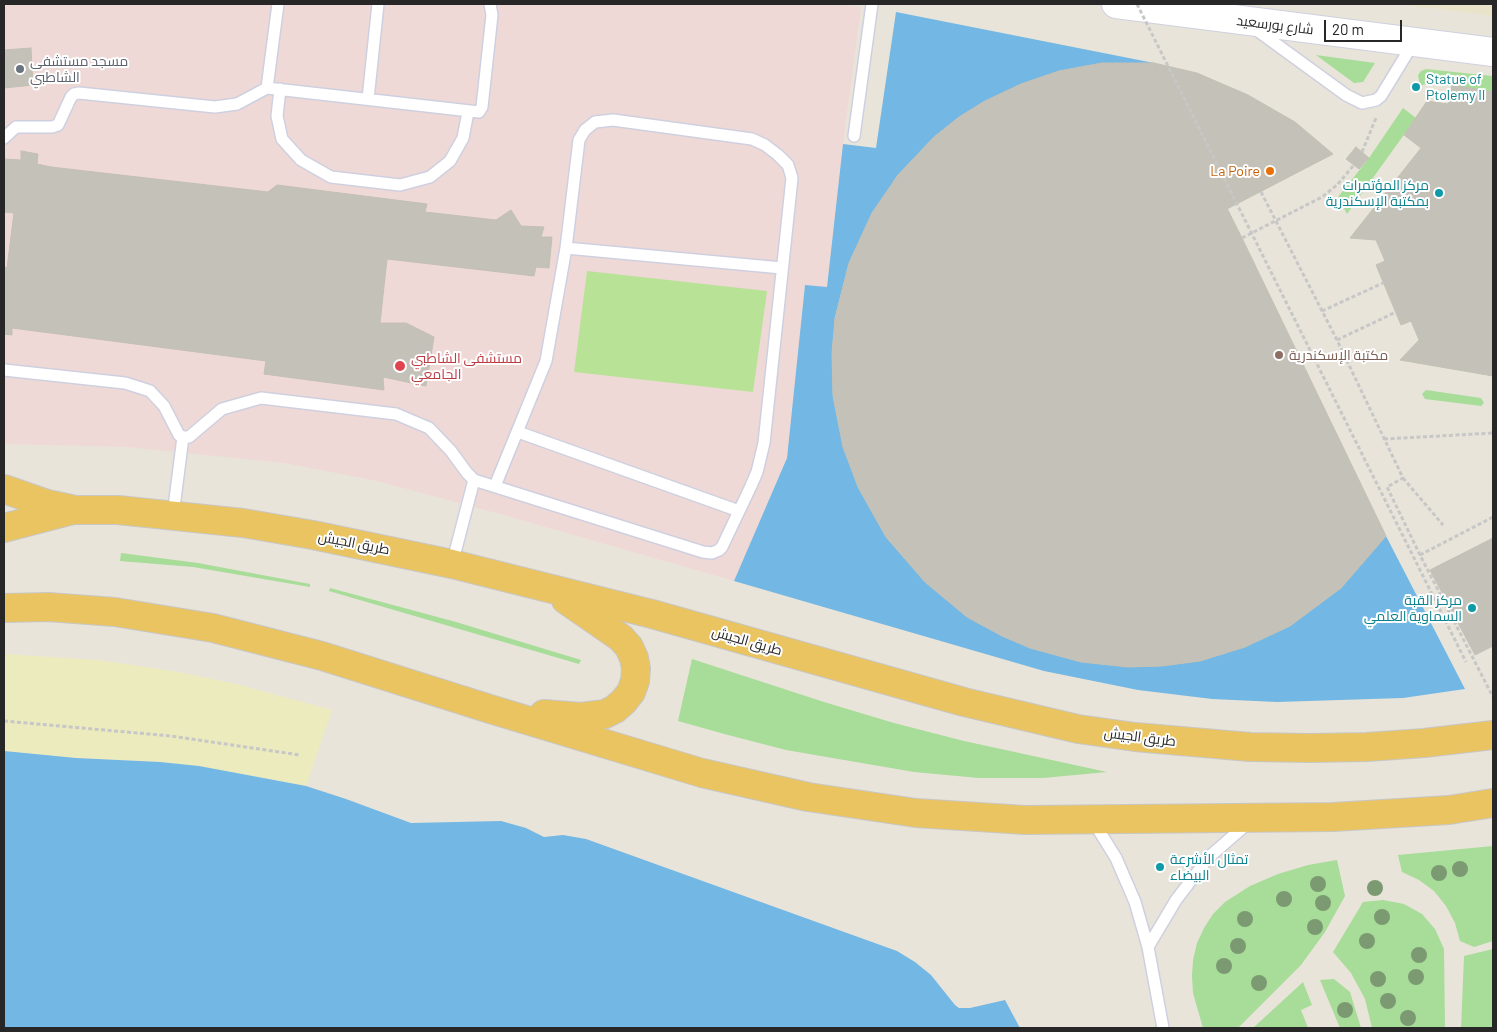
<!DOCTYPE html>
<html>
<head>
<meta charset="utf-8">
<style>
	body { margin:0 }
	#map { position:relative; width:1497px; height:1032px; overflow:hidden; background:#e9e4d9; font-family:Barlow,sans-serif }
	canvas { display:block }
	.frame { position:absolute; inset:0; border:5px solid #272727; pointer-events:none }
	.scale { position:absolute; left:1324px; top:20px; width:78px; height:22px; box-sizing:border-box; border:2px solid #272727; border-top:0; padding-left:6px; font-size:15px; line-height:18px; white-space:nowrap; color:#272727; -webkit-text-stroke:4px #fff; paint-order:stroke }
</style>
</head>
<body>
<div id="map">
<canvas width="1497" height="1032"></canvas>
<div class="frame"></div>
<div class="scale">20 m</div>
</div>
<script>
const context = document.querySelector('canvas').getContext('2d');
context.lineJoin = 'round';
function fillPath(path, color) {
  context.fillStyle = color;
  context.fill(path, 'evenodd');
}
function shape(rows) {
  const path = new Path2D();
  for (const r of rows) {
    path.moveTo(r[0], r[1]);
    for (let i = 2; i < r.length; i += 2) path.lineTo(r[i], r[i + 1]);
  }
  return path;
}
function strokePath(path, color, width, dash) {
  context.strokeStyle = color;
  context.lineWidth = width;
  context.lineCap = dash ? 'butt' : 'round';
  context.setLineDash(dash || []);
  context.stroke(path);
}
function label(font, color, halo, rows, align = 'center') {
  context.font = font + ' Barlow,Cairo,sans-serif';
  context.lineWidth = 4;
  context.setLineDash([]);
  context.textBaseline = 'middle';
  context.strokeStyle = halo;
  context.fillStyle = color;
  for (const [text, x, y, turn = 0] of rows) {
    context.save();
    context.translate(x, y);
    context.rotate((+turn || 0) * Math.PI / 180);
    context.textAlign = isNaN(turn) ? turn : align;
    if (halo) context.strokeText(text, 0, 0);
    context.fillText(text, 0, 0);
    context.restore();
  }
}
const education = shape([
	[1399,4,1493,4,1493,16]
]);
const medical = shape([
	[4,4,837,4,861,7,843,144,827,288,805,286,787,458,734,581,507,516,377,481,284,463,126,447,4,444]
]);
const green = shape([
	[1316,55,1375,63,1363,82,1354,83],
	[1426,69,1492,76,1493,92,1429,83,1420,86,1418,75,1421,71],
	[1403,108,1416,118,1347,214,1338,197,1369,158],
	[1426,390,1481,398,1484,403,1481,406,1425,399,1422,394],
	[121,553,198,563,310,584,310,587,193,567,120,561],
	[330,588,456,622,581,660,579,664,329,591],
	[692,659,824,702,894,723,964,741,1107,772,1043,778,979,778,914,772,786,750,728,735,678,721],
	[1493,846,1493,941,1474,947,1460,941,1455,923,1446,906,1434,891,1419,880,1402,872,1398,855],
	[1337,860,1345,896,1325,932,1301,965,1238,1028,1203,1028,1193,993,1192,976,1193,960,1197,943,1204,928,1213,914,1225,902,1250,886,1278,874,1308,865],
	[1383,900,1404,904,1422,914,1435,929,1444,949,1445,1028,1372,1028,1365,999,1351,973,1333,952,1363,902],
	[1493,949,1493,1028,1461,1028,1464,956],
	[1334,979,1350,992,1361,1028,1340,1028,1320,980],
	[1303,982,1312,1005,1301,1010,1308,1028,1253,1028]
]);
const sand = shape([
	[4,654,98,660,173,671,236,684,332,710,306,786,237,773,160,762,76,758,4,751]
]);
const pitch = shape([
	[587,271,767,291,753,392,574,372]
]);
const water = shape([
	[896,12,1154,63,1102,63,1059,71,1021,84,985,101,959,117,934,137,898,175,872,213,849,263,835,318,832,353,833,396,843,447,858,487,886,537,925,582,967,617,1002,636,1030,648,1081,662,1128,667,1162,666,1200,661,1245,647,1290,626,1341,588,1386,536,1465,689,1403,698,1277,702,1212,699,1138,690,1044,671,734,581,787,458,805,285,827,287,843,144,876,148],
	[4,751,76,758,160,762,199,766,306,786,346,799,411,823,501,821,526,828,544,837,563,835,586,839,897,951,915,962,931,975,955,1005,959,1008,970,1008,1005,1000,1020,1028,4,1028]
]);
const building = shape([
	[31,48,33,85,4,88,4,50,31,48],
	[1102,63,1154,63,1242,238,1386,536,1341,588,1290,626,1245,647,1200,661,1162,666,1128,667,1081,662,1030,648,1002,636,967,617,925,582,886,537,858,487,843,447,833,396,832,353,835,318,849,263,872,213,898,175,934,137,959,117,985,101,1021,84,1059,71,1102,63],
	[1154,63,1197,73,1248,95,1295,122,1333,154,1227,209,1154,63],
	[1452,85,1493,92,1493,376,1400,360,1419,340,1411,321,1401,325,1376,265,1385,261,1376,240,1350,238,1421,148,1404,135,1427,101,1448,104,1452,85],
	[1356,147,1369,158,1359,169,1346,159,1356,147],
	[21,151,38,154,37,164,51,167,268,192,277,185,427,204,425,212,496,220,511,210,521,226,544,227,541,237,552,237,549,268,536,267,534,276,387,259,380,323,406,323,434,337,426,386,383,377,384,390,264,374,266,361,12,328,12,335,4,334,4,267,7,268,14,213,4,212,4,159,21,160,21,151],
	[1493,538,1493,646,1475,655,1430,570,1493,538]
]);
const path = shape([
	[1362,152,1376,118],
	[1261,192,1337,340,1403,478,1387,487,1420,555,1493,697],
	[1242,238,1322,197,1337,185,1354,165],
	[1322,311,1383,283],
	[1337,340,1396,312],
	[1493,434,1493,428],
	[1384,439,1493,433],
	[1403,478,1443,525],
	[1420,555,1493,517],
	[4,721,171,736,300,755]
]);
const service = shape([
	[1254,28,1346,95,1362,103,1376,100,1381,96,1414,42],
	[267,88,278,4],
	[280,89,277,116,282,139,301,160,331,177,400,185,430,177,450,161,463,138,468,112],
	[368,99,378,4],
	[854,136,872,4],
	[4,138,16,127,52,127,58,125,71,97,74,94,79,93,215,107,237,104,267,88,479,112,482,107,492,15,490,4],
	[566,248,782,268],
	[4,370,125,383,141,388,150,391,164,406,179,435,183,437,189,437,222,409,261,398,396,414,429,428,451,451,467,473,474,480,703,552,712,553,719,550,722,547,751,486,757,472,764,443,792,178,788,165,778,155,765,145,752,139,613,120,595,122,585,130,579,140,566,248,546,361,495,486],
	[518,432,739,511],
	[173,515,183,437],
	[452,564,474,480],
	[1093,821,1116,858,1135,902,1148,947,1163,1028],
	[1148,947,1176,900,1209,857,1248,823]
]);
const tertiary = shape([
	[1116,4,1493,52]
]);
const trunk = shape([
	[4,489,47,504,71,509],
	[4,528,73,510,118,510,243,523,313,535,452,564,652,614,964,702,1078,729,1135,737,1250,747,1309,748,1367,747,1424,743,1493,735],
	[4,608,48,607,115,612,213,628,322,656,490,709,702,773,808,797,916,813,1025,820,1333,817,1449,810,1493,803],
	[544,714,581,717,605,714,615,709,624,701,631,692,635,681,636,669,634,658,629,647,621,638,566,600]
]);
const pathBridge = shape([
	[1137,4,1466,662]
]);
const trees = [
	[1460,869],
	[1439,873],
	[1318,884],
	[1375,888],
	[1284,899],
	[1323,903],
	[1382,917],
	[1245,919],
	[1315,927],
	[1367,941],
	[1238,946],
	[1419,955],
	[1224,966],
	[1416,977],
	[1378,979],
	[1259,983],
	[1388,1001],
	[1345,1010],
	[1408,1018]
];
const markers = [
	[20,69,5,"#6b7280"],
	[1416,87,5,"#0f9aa8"],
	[1270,171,5,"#e8710a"],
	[1439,193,5,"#0f9aa8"],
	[1279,355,5,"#8d6e63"],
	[400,366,6,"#e0444e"],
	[1472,608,5,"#0f9aa8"],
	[1160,867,5,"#0f9aa8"]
];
const streetNames = [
	["شارع بورسعيد",1275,25,7],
	["طريق الجيش",354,543,11],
	["طريق الجيش",747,641,16],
	["طريق الجيش",1140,737,7]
];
const worshipNames = [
	["مسجد مستشفى",30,61],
	["الشاطبي",30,77]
];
const cultureNames = [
	["Statue of",1426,79],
	["Ptolemy II",1426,95],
	["مركز المؤتمرات",1429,185,"right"],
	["بمكتبة الإسكندرية",1429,201,"right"],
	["مركز القبة",1462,600,"right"],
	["السماوية العلمي",1462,616,"right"],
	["تمثال الأشرعة",1170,859],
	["البيضاء",1170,875]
];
const foodNames = [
	["La Poire",1260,171]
];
const educationNames = [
	["مكتبة الإسكندرية",1289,355]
];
const healthNames = [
	["مستشفى الشاطبي",411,358],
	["الجامعي",411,374]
];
fillPath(education, '#e9e3ca');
fillPath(medical, '#efd9d7');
fillPath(green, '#a7dc99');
fillPath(sand, '#ecebbe');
fillPath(pitch, '#b8e296');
fillPath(water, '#73b7e4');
fillPath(building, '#c4c1b9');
strokePath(building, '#c3c0b4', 1);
strokePath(service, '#cfd0df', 14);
strokePath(tertiary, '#cfd0df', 30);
strokePath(trunk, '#c7c7c7', 30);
strokePath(path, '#c7c7c7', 3, [4, 2.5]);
strokePath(service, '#fff', 11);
strokePath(tertiary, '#fff', 28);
strokePath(trunk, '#eac460', 28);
strokePath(pathBridge, '#c7c7c7', 3, [4, 2.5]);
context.fillStyle = '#7c9a72';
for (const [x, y] of trees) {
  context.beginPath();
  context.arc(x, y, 8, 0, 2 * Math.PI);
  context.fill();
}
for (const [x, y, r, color] of markers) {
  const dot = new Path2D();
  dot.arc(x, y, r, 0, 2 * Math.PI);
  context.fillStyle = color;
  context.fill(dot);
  strokePath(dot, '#fff', 2);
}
label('14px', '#272727', '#fff', streetNames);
label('14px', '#5b616d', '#fff', worshipNames, 'left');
label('14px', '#0d838f', '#fff', cultureNames, 'left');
label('14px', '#c56008', '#fff', foodNames, 'right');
label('14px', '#785e54', '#fff', educationNames, 'left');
label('14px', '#be3a42', '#fff', healthNames, 'left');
</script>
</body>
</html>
